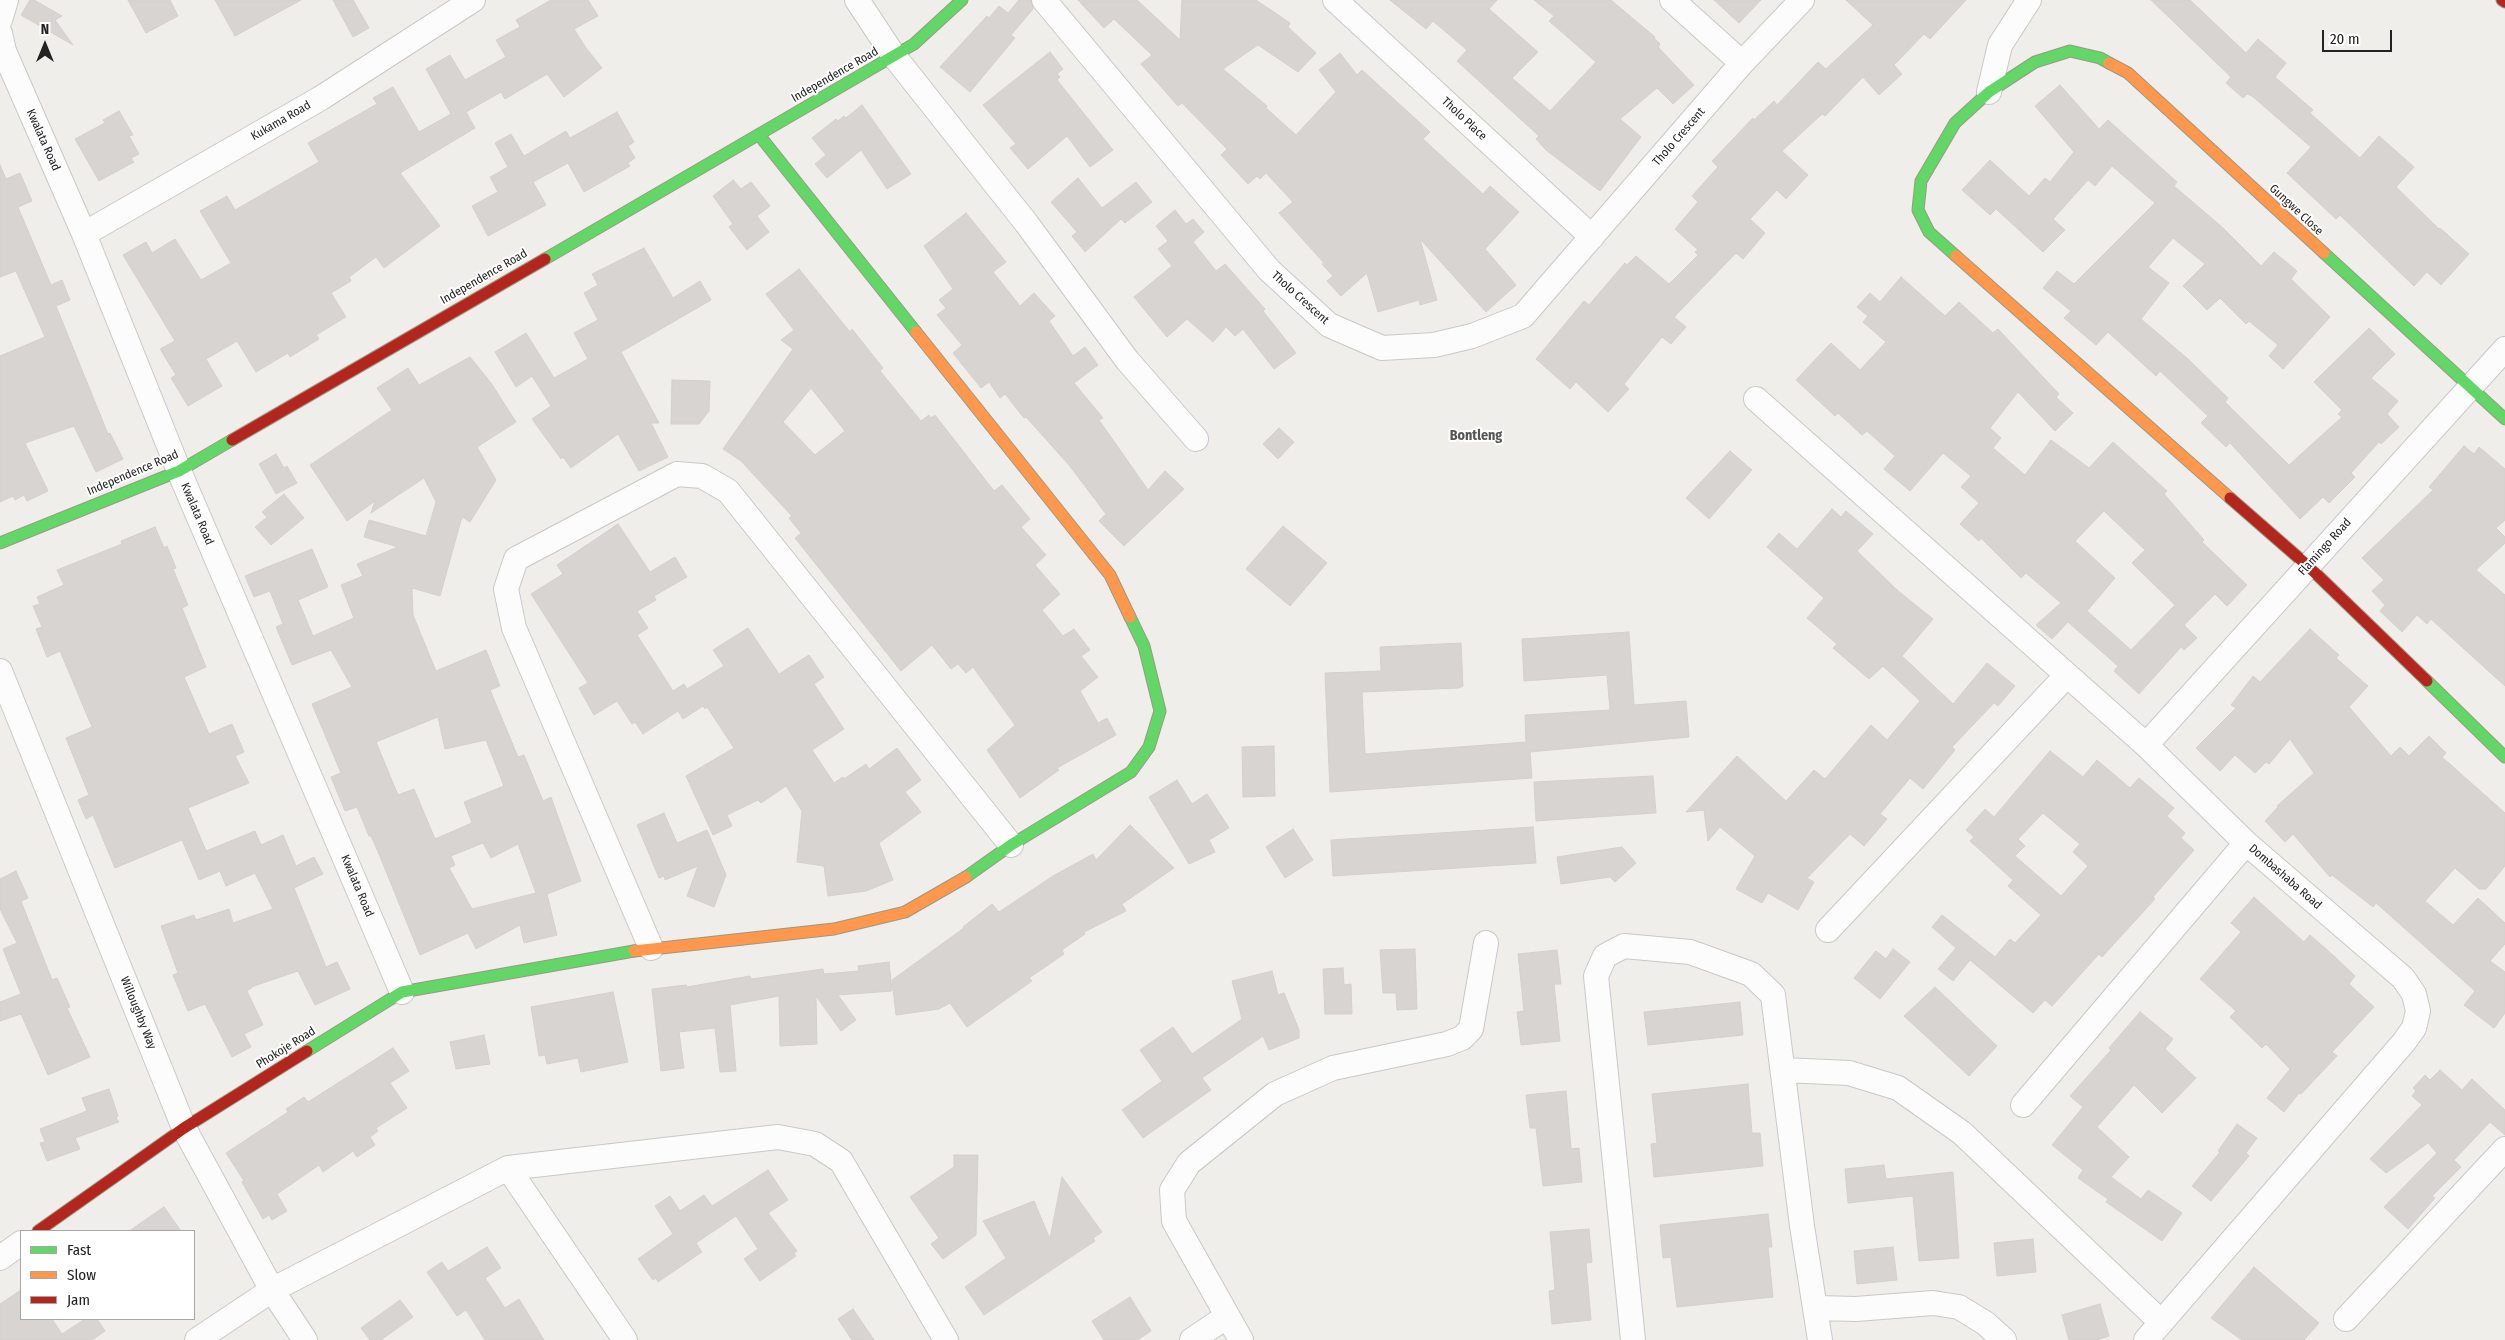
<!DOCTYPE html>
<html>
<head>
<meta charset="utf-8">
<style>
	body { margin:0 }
	#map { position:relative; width:2505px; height:1340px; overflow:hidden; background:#f0eeeb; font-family:"Fira Sans Condensed",sans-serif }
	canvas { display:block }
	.legend { position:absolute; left:20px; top:1230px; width:175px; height:90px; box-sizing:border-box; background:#fff; border:1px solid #a7a7a7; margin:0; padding:6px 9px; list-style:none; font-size:15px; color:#222 }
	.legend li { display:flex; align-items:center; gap:10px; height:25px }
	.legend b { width:25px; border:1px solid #a7a7a7 }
	.north { position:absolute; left:20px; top:20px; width:50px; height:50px; -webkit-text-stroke:4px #fff; paint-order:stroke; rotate:0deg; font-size:14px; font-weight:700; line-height:20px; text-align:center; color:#222 }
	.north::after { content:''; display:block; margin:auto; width:18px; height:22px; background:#222; clip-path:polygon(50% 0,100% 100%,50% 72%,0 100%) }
	.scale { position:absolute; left:2322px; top:30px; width:70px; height:22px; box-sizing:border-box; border:2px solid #222; border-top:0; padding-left:6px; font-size:15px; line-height:18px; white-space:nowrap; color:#222; -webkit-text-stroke:4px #fff; paint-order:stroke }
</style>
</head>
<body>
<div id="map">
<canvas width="2505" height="1340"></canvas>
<ul class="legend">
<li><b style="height:6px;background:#63d668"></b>Fast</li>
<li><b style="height:6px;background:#ff974d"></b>Slow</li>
<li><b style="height:6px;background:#b3261e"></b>Jam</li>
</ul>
<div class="north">N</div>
<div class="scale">20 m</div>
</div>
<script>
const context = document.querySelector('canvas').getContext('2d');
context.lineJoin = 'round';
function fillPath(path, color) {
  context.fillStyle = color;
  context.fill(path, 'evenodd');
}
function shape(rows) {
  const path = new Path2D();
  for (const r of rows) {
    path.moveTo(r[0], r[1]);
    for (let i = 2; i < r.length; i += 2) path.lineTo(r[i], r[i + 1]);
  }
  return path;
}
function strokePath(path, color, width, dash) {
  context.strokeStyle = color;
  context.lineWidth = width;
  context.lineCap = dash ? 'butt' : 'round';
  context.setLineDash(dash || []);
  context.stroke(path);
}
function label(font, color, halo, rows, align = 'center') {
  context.font = font + ' "Fira Sans Condensed",sans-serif';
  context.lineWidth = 4;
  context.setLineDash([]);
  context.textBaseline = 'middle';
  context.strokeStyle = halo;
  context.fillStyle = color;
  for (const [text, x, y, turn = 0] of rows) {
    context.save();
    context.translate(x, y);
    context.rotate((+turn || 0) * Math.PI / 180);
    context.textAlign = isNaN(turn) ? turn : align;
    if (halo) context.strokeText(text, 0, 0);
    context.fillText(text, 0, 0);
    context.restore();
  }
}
const building = shape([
	[30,0,34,0,62,16,55,20,73,45,21,15,30,0],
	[128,0,170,0,178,16,146,33,128,0],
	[215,0,301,0,235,36,215,0],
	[333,0,353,0,369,28,353,37,333,0],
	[551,0,588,0,598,16,574,29,586,48,602,68,564,97,547,74,505,99,501,92,466,112,475,128,400,173,440,226,384,268,376,257,349,277,351,281,331,293,346,317,316,335,319,339,290,357,288,353,256,372,237,341,206,359,222,386,188,406,171,378,176,375,160,349,175,341,123,255,146,242,152,253,175,239,201,280,231,263,200,211,227,196,235,210,319,162,308,143,377,104,373,98,393,87,419,132,451,114,426,69,450,55,465,80,506,57,496,40,520,27,516,20,551,0],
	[1019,0,1031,0,1033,9,1011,35,1015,38,970,92,940,67,987,16,989,18,999,6,1008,13,1019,0],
	[1078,0,1137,0,1180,40,1182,0,1256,0,1290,23,1288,27,1316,53,1298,72,1258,45,1223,69,1267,106,1266,108,1296,135,1336,92,1319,70,1340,53,1357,75,1362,70,1430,132,1423,139,1483,194,1490,186,1519,212,1485,249,1516,285,1486,312,1420,239,1437,300,1420,305,1419,300,1378,312,1367,273,1341,296,1327,281,1333,276,1322,264,1324,263,1279,213,1293,202,1266,173,1260,179,1257,176,1248,184,1221,155,1227,149,1182,103,1178,106,1141,64,1152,55,1114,19,1104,28,1078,0],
	[1390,0,1497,0,1489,9,1538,52,1512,78,1550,111,1596,62,1549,21,1554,16,1534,0,1611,0,1655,37,1654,38,1660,44,1658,47,1694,85,1673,104,1657,88,1620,119,1641,137,1600,191,1546,150,1536,139,1539,136,1457,61,1467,50,1433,21,1426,29,1390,0],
	[1714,0,1761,0,1739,23,1714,0],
	[1846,0,1966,0,1930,39,1924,34,1894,65,1902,74,1879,95,1863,77,1825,116,1822,114,1782,151,1808,175,1786,199,1777,190,1750,219,1765,233,1743,259,1736,253,1674,317,1686,327,1671,344,1662,337,1624,384,1629,389,1608,412,1576,382,1570,389,1536,359,1584,301,1589,305,1625,263,1627,265,1636,256,1669,284,1698,255,1695,252,1698,250,1675,229,1698,202,1692,196,1718,167,1712,161,1753,118,1754,120,1774,101,1777,105,1818,62,1826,69,1873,25,1846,0],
	[2151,0,2190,0,2246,53,2258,39,2286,63,2275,77,2313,110,2310,113,2360,158,2379,136,2414,167,2396,187,2439,229,2440,228,2469,254,2441,285,2427,272,2414,286,2340,215,2336,219,2287,173,2311,147,2252,96,2247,94,2243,98,2226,83,2231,77,2151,0],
	[1050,52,1063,69,1057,74,1060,77,1057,80,1113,150,1090,167,1067,136,1028,169,1010,148,1016,144,983,105,1050,52],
	[2060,85,2099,129,2108,120,2177,182,2174,186,2222,227,2261,266,2274,252,2297,271,2291,279,2330,317,2283,369,2269,356,2278,345,2249,321,2246,324,2220,298,2207,310,2183,286,2205,264,2173,238,2148,267,2169,283,2141,319,2188,359,2228,398,2225,402,2289,465,2342,417,2338,414,2342,410,2314,382,2369,328,2395,354,2371,378,2398,401,2387,414,2399,427,2381,444,2379,442,2351,473,2355,477,2329,503,2323,497,2300,519,2230,443,2226,447,2201,423,2208,416,2160,371,2156,376,2108,332,2096,345,2064,318,2071,311,2043,288,2057,271,2074,284,2155,203,2112,166,2095,186,2088,180,2053,219,2065,230,2043,252,1996,209,1990,215,1962,190,1990,160,2029,196,2045,178,2050,182,2074,152,2035,106,2060,85],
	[862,105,911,174,887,189,861,150,827,178,815,164,826,155,812,138,836,119,838,121,844,116,846,118,862,105],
	[119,111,133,135,129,136,139,154,131,158,134,162,99,181,75,139,105,123,103,120,119,111],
	[617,112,634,142,628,146,635,158,628,163,630,166,584,192,568,163,533,182,546,205,488,236,472,206,498,192,490,177,508,167,495,143,511,134,524,156,566,131,570,138,617,112],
	[0,165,6,179,20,173,32,201,18,207,51,285,62,280,70,300,56,306,108,434,110,433,123,459,96,472,74,426,25,443,48,491,27,501,24,495,15,500,13,496,0,502,0,356,45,337,16,271,0,277,0,165],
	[1078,178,1102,208,1136,182,1152,202,1125,223,1121,219,1085,252,1072,236,1077,232,1051,202,1078,178],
	[733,180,741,189,751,182,770,206,757,216,769,232,747,250,729,227,733,224,713,196,733,180],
	[1175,210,1186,224,1193,219,1204,232,1193,242,1216,271,1225,264,1265,309,1263,311,1296,353,1274,369,1243,329,1235,336,1226,327,1213,342,1187,319,1167,337,1134,297,1172,266,1158,249,1168,241,1156,226,1175,210],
	[966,213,1006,262,993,272,1020,306,1034,293,1055,316,1049,321,1073,356,1085,347,1098,365,1074,383,1103,418,1099,420,1148,490,1165,471,1184,489,1124,546,1099,521,1106,514,1069,465,1026,417,1024,418,1005,394,1000,398,989,382,981,388,953,353,962,345,937,315,946,308,939,300,953,289,924,246,966,213],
	[644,248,673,298,700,281,711,300,621,352,659,423,651,423,668,457,639,471,618,434,571,468,563,457,561,459,532,419,551,406,532,376,516,387,495,352,526,333,554,378,588,359,574,333,598,320,584,293,598,285,592,274,644,248],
	[799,269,850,332,852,329,883,368,880,371,921,421,929,415,931,418,935,415,994,491,1002,485,1030,519,1021,527,1046,555,1035,565,1060,594,1042,610,1063,636,1074,629,1090,650,1081,656,1098,677,1080,691,1098,723,1107,718,1116,735,1057,768,1059,770,1020,798,987,750,1015,725,973,667,966,673,958,664,951,669,932,645,901,671,795,538,801,533,789,518,792,516,741,461,723,449,793,349,781,340,794,330,766,294,799,269],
	[811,388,845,431,815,455,783,422,811,388],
	[1901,277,1945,316,1959,302,1993,333,1998,329,2059,394,2056,397,2073,413,2055,431,2018,392,1990,428,2001,438,1993,448,2025,475,2051,440,2089,468,2113,442,2167,491,2164,494,2204,540,2202,542,2247,585,2227,606,2215,594,2184,625,2197,638,2184,650,2181,647,2139,694,2114,671,2118,666,2068,622,2052,639,2036,625,2061,603,2026,573,2021,578,1981,538,1979,541,1960,524,1979,503,1961,487,1971,476,1943,453,1910,491,1884,469,1895,456,1867,431,1862,435,1838,413,1835,416,1796,380,1831,343,1860,370,1886,342,1863,322,1868,316,1857,307,1870,293,1880,302,1901,277],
	[2104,511,2145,550,2132,563,2175,605,2131,650,2087,611,2115,578,2075,541,2104,511],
	[470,357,491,383,516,422,477,447,496,480,470,522,462,517,440,596,412,588,413,615,436,671,486,650,500,686,490,690,518,757,524,755,543,801,551,797,581,881,547,894,557,935,524,943,520,925,476,949,468,933,420,955,379,854,371,836,369,836,357,807,345,811,331,777,341,773,312,704,352,687,331,650,292,665,276,627,283,624,270,591,254,597,245,576,312,549,328,587,298,600,313,636,354,618,341,585,363,576,357,564,398,547,364,537,369,520,426,536,436,502,424,478,371,513,375,501,347,521,310,465,392,410,377,388,408,368,419,385,470,357],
	[438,717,445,749,486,740,504,786,464,802,472,823,435,839,414,789,398,795,376,742,438,717],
	[483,843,491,858,518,844,536,893,472,909,449,868,455,865,451,856,483,843],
	[672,380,710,381,709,411,699,424,671,424,672,380],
	[1279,428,1294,442,1278,459,1263,444,1279,428],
	[2464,446,2474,454,2479,447,2505,469,2505,520,2496,528,2505,537,2505,543,2476,570,2505,595,2505,686,2431,619,2427,624,2417,615,2402,632,2380,611,2385,605,2372,591,2384,580,2362,558,2433,490,2429,487,2464,446],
	[1730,451,1752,470,1709,519,1686,498,1730,451],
	[276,454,284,468,287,466,297,483,276,494,259,464,276,454],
	[284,494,304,518,271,545,255,527,267,517,262,512,284,494],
	[1832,509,1841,517,1846,511,1873,534,1857,551,1897,590,1933,619,1902,656,1953,704,1987,663,2015,686,1998,706,1994,703,1952,747,1955,750,1923,789,1910,778,1880,814,1887,819,1864,846,1850,834,1807,878,1814,882,1798,910,1768,893,1762,903,1736,889,1755,856,1720,827,1708,841,1704,810,1686,812,1737,756,1786,801,1814,770,1825,779,1871,725,1887,740,1920,701,1883,666,1869,679,1833,648,1837,644,1807,618,1824,598,1767,547,1779,533,1797,549,1832,509],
	[618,524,650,572,675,557,687,577,654,596,656,600,637,611,648,628,637,635,673,691,684,684,687,689,724,666,713,650,748,628,779,674,809,655,824,677,814,684,844,729,812,750,834,783,843,777,844,779,866,764,869,769,897,748,921,780,905,792,921,812,879,843,893,880,866,891,828,896,824,866,797,862,802,811,786,786,761,803,758,800,727,815,732,826,713,835,686,776,734,748,707,707,705,709,703,706,683,719,678,711,643,734,635,722,632,724,617,701,594,715,579,688,588,683,531,594,563,574,557,565,618,524],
	[1283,526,1327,563,1290,606,1246,569,1283,526],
	[155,527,164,548,167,546,176,568,173,569,188,605,182,608,206,667,184,677,209,734,232,724,244,752,235,756,249,783,188,808,206,851,255,831,261,845,283,835,296,866,314,857,323,874,294,888,326,967,337,962,350,989,315,1005,298,971,254,986,247,991,263,1025,244,1034,251,1047,232,1057,205,1004,188,1011,173,975,178,973,161,926,194,915,196,920,229,909,233,923,273,909,255,873,226,886,220,871,199,880,182,840,115,868,93,815,86,819,78,800,89,795,66,738,92,727,60,651,47,657,36,629,42,627,33,606,40,604,37,597,64,585,57,570,122,544,121,541,155,527],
	[2310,629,2339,655,2336,658,2368,686,2349,707,2391,756,2400,747,2409,756,2429,736,2446,753,2442,757,2505,813,2505,866,2486,889,2479,889,2455,868,2425,901,2453,925,2478,898,2505,923,2505,944,2490,961,2505,972,2505,1013,2494,1028,2464,1005,2475,991,2376,903,2373,907,2332,875,2330,877,2293,834,2285,842,2265,821,2278,807,2277,806,2314,773,2290,739,2269,764,2266,762,2255,773,2235,755,2220,771,2196,748,2236,708,2231,705,2253,676,2260,682,2310,629],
	[1629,632,1634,705,1686,701,1689,737,1530,752,1532,778,1330,792,1325,673,1381,671,1380,647,1461,643,1463,686,1459,688,1362,692,1365,754,1526,742,1525,715,1610,710,1607,675,1524,681,1522,639,1629,632],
	[1274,746,1275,796,1243,797,1242,747,1274,746],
	[2050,751,2083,777,2097,760,2130,788,2139,778,2174,808,2167,816,2185,833,2181,838,2194,850,2153,897,2155,899,2102,957,2099,954,2052,1006,2045,1000,2033,1013,1970,960,1953,981,1938,969,1956,948,1932,927,1942,915,1995,957,2010,939,2015,943,2041,915,2008,886,2013,880,1970,841,1974,837,1966,830,1985,809,1994,817,2050,751],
	[2043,813,2080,844,2073,852,2088,866,2061,896,2015,856,2025,846,2018,839,2043,813],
	[1653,776,1656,813,1536,821,1534,782,1653,776],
	[1177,780,1192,804,1207,794,1229,828,1209,840,1215,852,1189,864,1149,797,1177,780],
	[664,813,677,843,707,830,726,875,714,907,687,896,698,866,665,880,664,876,659,878,637,825,664,813],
	[1130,825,1174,868,1122,904,1126,911,1084,932,1085,934,1062,950,1064,954,1029,978,1032,981,967,1027,950,1003,939,1009,896,1015,892,980,964,928,963,927,992,904,999,912,1053,876,1093,854,1096,860,1130,825],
	[1533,827,1536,863,1333,876,1331,840,1533,827],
	[1293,829,1313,860,1285,878,1266,847,1293,829],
	[1622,847,1636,863,1615,882,1610,877,1561,884,1557,857,1622,847],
	[16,871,28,898,21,901,52,980,57,978,70,1007,67,1008,90,1057,48,1075,21,1014,0,1021,0,1002,21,994,3,949,17,943,0,909,0,879,16,871],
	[2254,897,2304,942,2310,935,2334,956,2355,976,2349,984,2374,1007,2332,1052,2337,1056,2301,1094,2299,1093,2284,1112,2267,1098,2290,1069,2266,1044,2262,1048,2230,1017,2236,1011,2200,979,2241,932,2231,923,2254,897],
	[1415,949,1417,1009,1397,1010,1396,993,1383,993,1380,950,1415,949],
	[1893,949,1910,962,1880,999,1854,978,1876,951,1886,959,1893,949],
	[1557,950,1561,984,1554,984,1560,1041,1521,1045,1517,1012,1524,1011,1518,954,1557,950],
	[889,962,892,991,838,995,856,1020,841,1031,816,996,817,1044,780,1046,779,996,730,1005,736,1071,720,1072,715,1028,679,1032,684,1068,661,1071,652,989,686,985,687,987,750,976,751,979,823,969,824,974,859,971,858,966,889,962],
	[1343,968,1344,985,1351,984,1352,1014,1325,1014,1323,969,1343,968],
	[1272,971,1278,995,1284,993,1299,1030,1299,1038,1269,1050,1263,1036,1202,1078,1211,1090,1143,1138,1122,1110,1162,1081,1140,1050,1173,1027,1192,1054,1242,1019,1232,981,1272,971],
	[1935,987,1997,1046,1969,1076,1904,1016,1935,987],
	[613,992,628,1062,581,1072,578,1058,547,1064,545,1055,539,1056,531,1007,613,992],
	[1740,1002,1743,1035,1648,1045,1644,1012,1740,1002],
	[2140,1012,2173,1039,2165,1049,2196,1078,2162,1113,2134,1085,2097,1127,2129,1157,2111,1177,2141,1199,2148,1190,2182,1213,2162,1241,2106,1202,2108,1199,2078,1178,2083,1170,2052,1145,2083,1107,2070,1096,2111,1050,2109,1048,2140,1012],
	[484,1035,490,1064,456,1069,450,1042,484,1035],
	[393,1048,409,1071,390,1083,407,1108,376,1128,378,1131,370,1137,375,1145,357,1157,353,1151,323,1172,319,1165,277,1194,287,1211,272,1220,269,1215,263,1219,242,1182,244,1181,226,1153,288,1112,286,1109,304,1097,308,1102,393,1048],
	[2440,1070,2462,1090,2472,1079,2505,1110,2505,1135,2490,1122,2454,1160,2461,1167,2432,1196,2435,1198,2408,1229,2384,1207,2437,1153,2428,1143,2386,1173,2370,1159,2422,1105,2412,1096,2416,1091,2413,1088,2425,1075,2430,1080,2440,1070],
	[1748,1084,1752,1133,1760,1133,1763,1166,1654,1177,1651,1144,1657,1143,1652,1094,1748,1084],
	[109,1089,118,1116,116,1118,119,1122,75,1138,80,1149,47,1161,40,1143,45,1142,40,1129,87,1111,82,1098,109,1089],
	[1566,1091,1571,1149,1579,1148,1582,1182,1543,1186,1536,1128,1530,1128,1526,1095,1566,1091],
	[2237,1124,2257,1138,2246,1153,2249,1156,2211,1201,2192,1186,2220,1152,2218,1151,2237,1124],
	[954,1155,978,1155,976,1235,943,1259,931,1244,939,1238,910,1197,954,1167,954,1155],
	[1884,1165,1886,1179,1953,1172,1959,1258,1919,1261,1913,1196,1848,1203,1845,1169,1884,1165],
	[768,1170,788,1200,768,1213,797,1251,794,1253,796,1256,760,1281,744,1259,758,1249,736,1216,696,1243,702,1252,658,1282,656,1278,653,1280,638,1259,673,1234,655,1206,670,1196,680,1211,704,1195,712,1206,768,1170],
	[1062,1177,1102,1232,1093,1238,1095,1241,984,1315,965,1287,1006,1258,983,1221,1034,1201,1050,1239,1062,1177],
	[164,1207,181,1231,129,1231,164,1207],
	[1768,1214,1772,1247,1768,1247,1773,1297,1677,1307,1671,1257,1663,1258,1660,1225,1768,1214],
	[1589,1229,1592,1262,1586,1263,1591,1320,1552,1324,1549,1291,1555,1290,1550,1232,1589,1229],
	[2033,1239,2036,1272,1997,1276,1994,1243,2033,1239],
	[487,1247,501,1268,485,1278,505,1308,519,1299,544,1340,485,1340,466,1310,457,1316,427,1272,442,1262,448,1271,487,1247],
	[1893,1247,1897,1280,1857,1284,1854,1251,1893,1247],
	[2254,1267,2319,1323,2304,1340,2242,1340,2211,1318,2254,1267],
	[21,1290,21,1319,52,1319,62,1334,85,1319,97,1319,105,1331,92,1340,0,1340,0,1304,21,1290],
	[1130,1297,1151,1331,1137,1340,1104,1340,1092,1321,1130,1297],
	[400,1300,413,1317,381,1340,370,1340,361,1328,400,1300],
	[2100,1304,2109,1336,2096,1340,2069,1340,2062,1315,2100,1304],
	[853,1309,874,1340,852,1340,838,1319,853,1309]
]);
const street = shape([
	[857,0,894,56,1027,224,1127,360,1196,439],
	[1044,0,1269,270,1329,325,1382,348,1434,345,1472,336,1523,316,1742,63,1802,0],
	[1335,0,1592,237],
	[1672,0,1742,63],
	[0,20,6,0],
	[0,33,4,51,84,234,179,471,402,992],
	[1989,92,2000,45,2029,0],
	[84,234,321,98,473,0],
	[1756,399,2146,745,2246,843,2403,978,2414,994,2418,1011,2414,1028,2404,1042,2146,1340],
	[0,671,184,1128,272,1290,305,1340],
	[2146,745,2505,349],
	[1828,930,2067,675],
	[651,948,514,628,506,589,516,559,677,474,702,476,728,491,1011,845],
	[1784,1070,1849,1073,1898,1088,1962,1133,2160,1321],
	[2023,1105,2246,843],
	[508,1168,625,1340],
	[0,1258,21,1243],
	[1817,1308,1856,1309,1933,1303,1959,1307,1985,1323,2004,1340],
	[2346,1319,2505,1149],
	[197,1340,272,1290,508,1168,778,1137,815,1144,841,1161,946,1340],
	[1192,1340,1226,1317],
	[1241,1340,1174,1221,1172,1190,1189,1163,1275,1094,1333,1068,1447,1044,1462,1038,1471,1029,1486,943],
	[1633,1340,1596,976,1605,956,1624,946,1690,952,1751,974,1773,995,1802,1226,1820,1340]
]);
const fast = shape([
	[759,135,916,332],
	[2324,253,2505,419],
	[1956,256,1929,232,1918,210,1921,181,1955,123,1989,92,2035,62,2070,51,2100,58,2109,63],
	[545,259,914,44,962,0],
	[0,543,179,471,232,440],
	[2427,681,2505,757],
	[966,877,1011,845,1131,772,1149,747,1160,711,1144,646,1130,617],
	[307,1051,402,992,634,951]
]);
const slow = shape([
	[2109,63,2128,73,2324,253],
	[1956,256,2230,498],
	[916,332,1110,575,1130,617],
	[634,951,834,929,905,912,966,877]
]);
const jam = shape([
	[2502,0,2505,2],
	[232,440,545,259],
	[2230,498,2308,566,2427,681],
	[38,1231,184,1128,307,1051]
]);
const streetNames = [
	["Independence Road",835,75,-30],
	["Tholo Place",1464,119,43],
	["Kukama Road",281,121,-30],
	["Tholo Crescent",1679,137,-49],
	["Kwalata Road",43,140,66],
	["Gungwe Close",2296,210,43],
	["Independence Road",484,277,-30],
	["Tholo Crescent",1300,298,42],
	["Independence Road",133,473,-23],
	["Kwalata Road",197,514,67],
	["Flamingo Road",2325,547,-48],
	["Dombashaba Road",2285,877,41],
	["Kwalata Road",357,886,67],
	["Willoughby Way",138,1013,68],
	["Phokoje Road",286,1048,-32]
];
const neighbourhoodNames = [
	["Bontleng",1476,436]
];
fillPath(building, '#d7d4d2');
strokePath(building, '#d3d0cc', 1);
strokePath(street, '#c9c8c7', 26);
strokePath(fast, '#999a82', 13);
strokePath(slow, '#999a82', 13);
strokePath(jam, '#999a82', 13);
strokePath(street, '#fdfcfc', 24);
strokePath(fast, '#63d668', 11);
strokePath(slow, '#ff974d', 11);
strokePath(jam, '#b3261e', 11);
label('12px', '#222', '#fff', streetNames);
label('bold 14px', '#555', '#fff', neighbourhoodNames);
</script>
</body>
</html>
